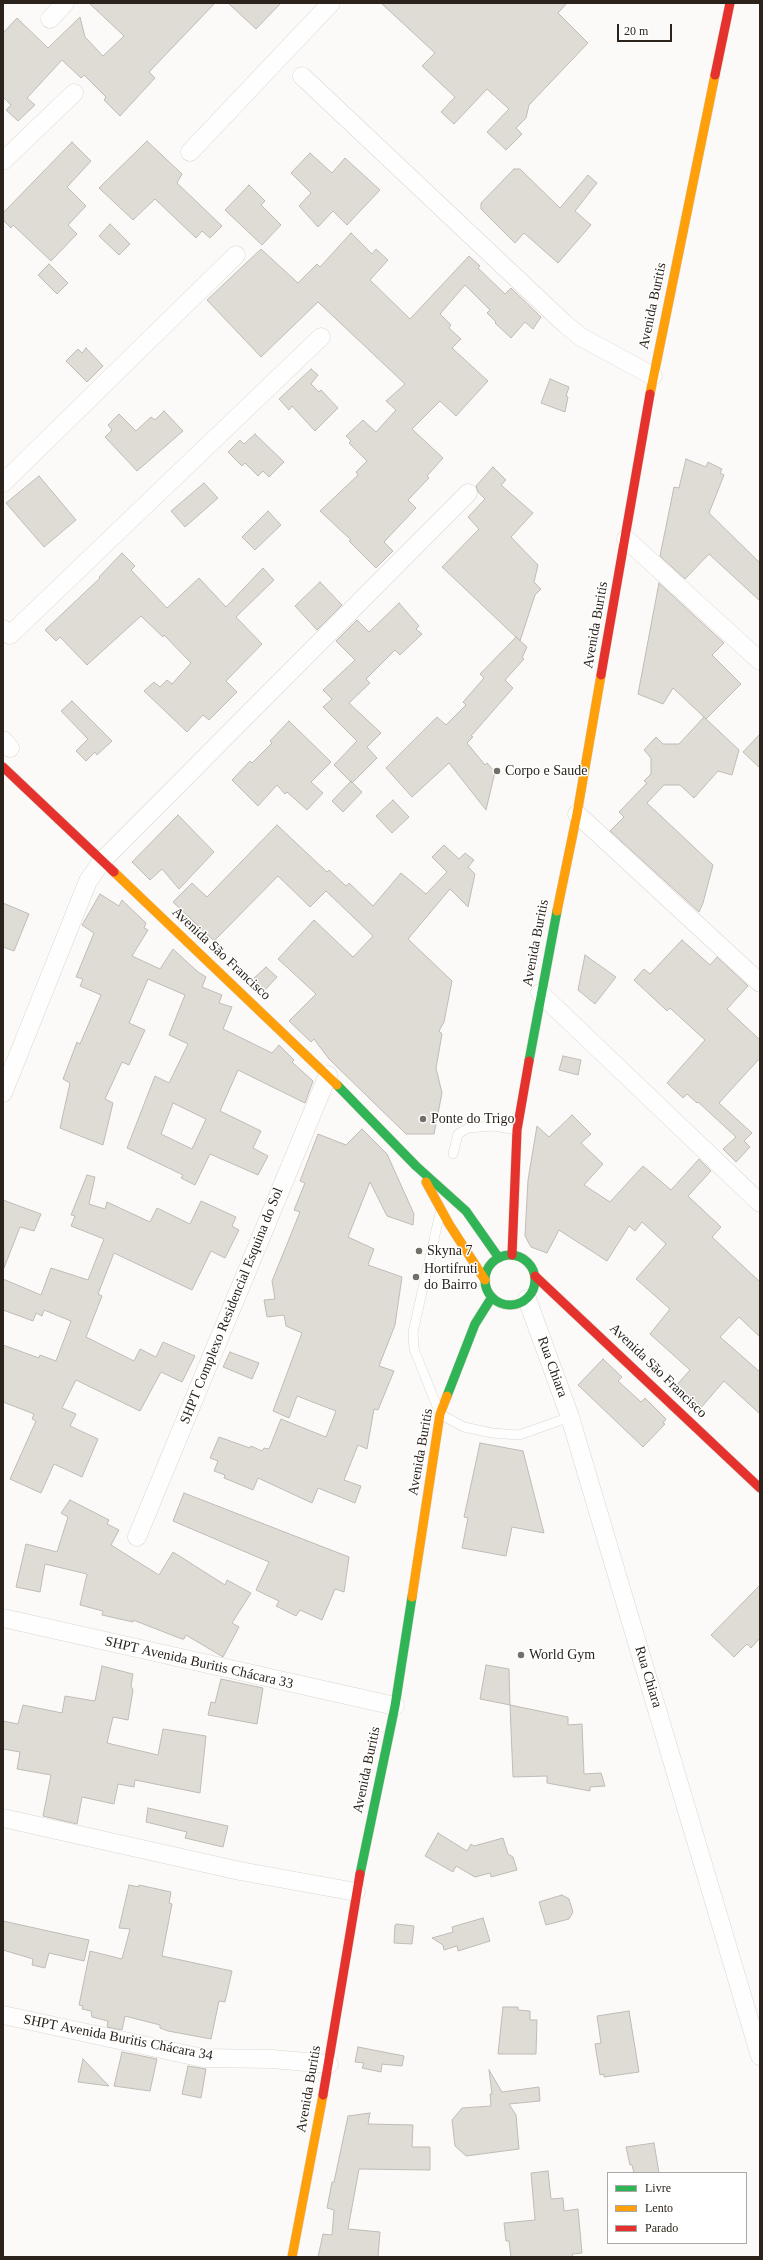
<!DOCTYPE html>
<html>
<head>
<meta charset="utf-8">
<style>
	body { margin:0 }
	#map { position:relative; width:763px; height:2260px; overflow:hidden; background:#fcfaf8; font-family:"Times New Roman",serif }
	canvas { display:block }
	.frame { position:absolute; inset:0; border:4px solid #2b231b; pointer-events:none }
	.legend { position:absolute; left:607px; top:2172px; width:140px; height:72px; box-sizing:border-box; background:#fff; border:1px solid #aaa7a4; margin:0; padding:5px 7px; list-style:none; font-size:12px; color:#2b231b }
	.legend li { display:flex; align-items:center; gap:8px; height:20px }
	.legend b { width:20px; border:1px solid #aaa7a4 }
	.scale { position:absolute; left:617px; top:24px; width:55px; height:18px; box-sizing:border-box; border:2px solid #2b231b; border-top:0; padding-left:5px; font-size:12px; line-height:14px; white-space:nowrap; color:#2b231b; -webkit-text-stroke:3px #fff; paint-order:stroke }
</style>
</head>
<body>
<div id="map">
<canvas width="763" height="2260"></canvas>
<div class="frame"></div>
<ul class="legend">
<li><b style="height:5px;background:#30b455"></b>Livre</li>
<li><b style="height:5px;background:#ff9f0a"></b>Lento</li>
<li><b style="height:5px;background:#e5322d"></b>Parado</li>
</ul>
<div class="scale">20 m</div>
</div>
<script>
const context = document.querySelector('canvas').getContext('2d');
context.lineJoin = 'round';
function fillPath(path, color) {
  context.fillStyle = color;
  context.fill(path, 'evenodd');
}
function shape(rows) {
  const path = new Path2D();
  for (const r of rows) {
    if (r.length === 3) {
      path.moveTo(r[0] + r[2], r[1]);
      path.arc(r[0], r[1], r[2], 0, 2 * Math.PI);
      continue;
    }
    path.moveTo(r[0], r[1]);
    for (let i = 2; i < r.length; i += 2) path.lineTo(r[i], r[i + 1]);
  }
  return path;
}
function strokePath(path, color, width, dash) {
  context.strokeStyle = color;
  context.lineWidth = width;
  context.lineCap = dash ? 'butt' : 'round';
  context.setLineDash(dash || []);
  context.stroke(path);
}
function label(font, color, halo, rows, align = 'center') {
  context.font = font + ' "Times New Roman",serif';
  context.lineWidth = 3;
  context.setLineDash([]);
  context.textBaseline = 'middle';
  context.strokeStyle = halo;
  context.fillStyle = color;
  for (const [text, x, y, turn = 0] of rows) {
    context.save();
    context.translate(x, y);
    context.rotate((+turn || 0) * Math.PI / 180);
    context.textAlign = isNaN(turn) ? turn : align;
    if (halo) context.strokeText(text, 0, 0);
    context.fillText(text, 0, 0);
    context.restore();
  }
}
const building = shape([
	[89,3,215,3,149,72,155,78,120,116,104,100,106,97,84,75,81,78,62,60,27,98,35,105,18,121,6,110,11,105,3,97,3,33,17,18,48,48,80,17,85,37,103,56,124,36,89,3],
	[228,3,281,3,256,29,228,3],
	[381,3,567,3,558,13,588,43,529,105,526,118,516,128,522,134,506,150,487,132,509,109,487,89,454,124,441,112,455,97,422,66,435,53,381,3],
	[147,141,182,174,177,183,222,226,210,238,202,231,196,238,155,199,133,220,99,188,147,141],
	[72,142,91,161,67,187,86,206,68,225,77,234,51,261,13,225,11,228,3,220,3,213,72,142],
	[310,153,332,173,345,158,380,190,347,225,333,211,318,227,299,206,311,193,291,173,310,153],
	[514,169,520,169,560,208,588,175,597,183,575,211,591,225,558,263,524,233,515,243,481,209,481,203,514,169],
	[249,185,265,201,261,205,281,225,262,245,225,210,249,185],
	[110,224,130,244,119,255,99,236,110,224],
	[351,233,372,254,376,249,388,260,370,280,410,319,469,256,480,266,478,268,505,294,511,288,541,317,533,329,525,322,511,338,495,323,496,322,487,313,490,310,465,285,440,314,451,325,449,328,461,339,452,348,488,381,456,416,440,401,412,429,443,458,427,476,429,478,408,500,416,508,384,542,393,551,376,568,349,541,351,540,320,511,358,475,356,472,367,461,349,443,351,441,346,436,363,420,376,432,396,410,386,401,405,384,318,302,261,357,207,300,261,249,298,283,317,264,320,267,351,233],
	[49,264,68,283,57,294,38,275,49,264],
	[86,348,103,366,87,382,66,361,78,349,82,353,86,348],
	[311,369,318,375,311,384,319,392,321,390,338,408,315,431,292,406,289,410,279,399,311,369],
	[550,379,569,387,566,396,568,397,565,412,541,403,550,379],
	[164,411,183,431,137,471,105,437,112,430,108,425,119,414,136,431,151,417,155,420,164,411],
	[255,434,284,462,269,477,263,471,258,476,245,463,242,466,228,452,240,440,244,444,255,434],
	[686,459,706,467,708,462,722,469,720,473,724,475,709,513,760,563,760,601,709,554,685,579,660,556,674,487,679,488,686,459],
	[493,467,506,480,501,485,533,513,511,537,538,565,534,582,541,589,535,595,520,641,442,567,479,529,468,517,485,499,478,492,476,486,493,467],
	[39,476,76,520,44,547,6,503,39,476],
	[204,483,218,498,185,527,171,511,204,483],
	[268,511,281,525,255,550,242,537,268,511],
	[122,553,135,566,131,570,167,608,199,578,226,607,263,568,274,580,236,617,262,644,226,681,237,692,209,720,203,715,187,732,144,691,154,682,160,687,167,680,172,684,191,663,164,635,163,637,141,616,87,665,60,637,56,641,45,630,100,578,99,577,122,553],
	[320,582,342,605,317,630,295,606,320,582],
	[659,583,724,643,712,655,741,684,706,719,673,688,663,704,638,694,659,583],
	[399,603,419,626,416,629,422,634,400,655,395,650,366,679,370,683,349,703,381,733,367,747,377,758,352,783,334,765,357,741,323,707,332,699,323,690,355,660,336,641,357,620,369,632,399,603],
	[516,637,527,647,522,658,524,659,505,680,513,688,471,736,473,737,467,743,485,765,487,763,495,772,486,810,449,763,412,797,386,768,437,717,446,725,466,705,463,702,484,678,480,674,516,637],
	[72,701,112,741,97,755,95,752,86,761,76,751,88,739,61,711,72,701],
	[704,717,739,750,732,775,718,771,694,798,680,785,664,785,647,803,713,865,703,903,699,912,610,831,624,817,619,812,647,783,644,781,651,774,651,758,644,750,656,737,663,744,679,744,704,717],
	[289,721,331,762,311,782,323,793,307,810,287,792,285,794,277,785,258,806,232,780,250,761,252,763,272,743,270,741,289,721],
	[760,734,760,768,743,752,760,734],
	[351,781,362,792,343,812,332,801,351,781],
	[393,800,409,817,392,833,376,816,393,800],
	[178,815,214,852,179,889,162,869,150,880,132,862,178,815],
	[277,825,327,872,329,870,346,886,349,883,373,906,401,873,426,894,447,872,432,857,444,845,459,859,465,853,474,860,468,867,475,874,468,907,450,889,408,939,452,981,444,1022,439,1031,442,1034,436,1068,442,1093,434,1134,406,1134,329,1059,314,1039,311,1042,289,1021,316,994,278,959,314,920,353,957,373,936,326,891,310,907,278,876,214,941,173,902,192,883,207,897,277,825],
	[100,894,119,906,122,900,146,923,144,928,148,930,132,956,160,969,173,949,198,972,206,977,202,987,222,995,219,1003,232,1007,223,1029,272,1053,279,1045,294,1060,292,1062,313,1081,305,1103,238,1070,220,1111,261,1131,253,1148,268,1156,258,1175,210,1154,195,1185,181,1178,183,1175,127,1148,155,1076,169,1083,188,1044,169,1035,185,995,148,979,129,1023,145,1030,129,1065,122,1062,105,1099,113,1103,103,1145,60,1128,70,1083,63,1079,77,1042,80,1044,101,995,80,986,83,979,76,977,94,933,82,925,100,894],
	[173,1103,206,1119,192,1149,161,1134,173,1103],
	[3,903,29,914,14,951,3,947,3,903],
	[682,940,710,965,717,957,748,986,727,1009,760,1040,760,1058,719,1103,752,1133,744,1141,750,1147,736,1162,723,1149,736,1137,698,1102,697,1103,687,1094,683,1098,667,1083,705,1040,670,1008,667,1011,634,980,644,969,650,974,682,940],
	[585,955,616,977,595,1004,578,990,585,955],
	[266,967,277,977,264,991,252,980,266,967],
	[563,1056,581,1060,578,1075,559,1070,563,1056],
	[572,1115,591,1134,581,1143,603,1164,584,1185,610,1202,643,1166,671,1190,699,1159,711,1171,688,1196,721,1227,712,1237,760,1282,760,1337,739,1317,720,1337,760,1372,760,1414,724,1381,699,1410,675,1387,690,1370,650,1334,670,1309,636,1279,666,1244,642,1222,635,1231,629,1226,607,1261,559,1230,547,1253,531,1247,525,1236,528,1180,537,1126,549,1137,572,1115],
	[362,1129,387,1154,414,1214,413,1225,387,1216,370,1182,348,1237,374,1249,368,1265,402,1277,395,1325,379,1366,394,1371,378,1410,374,1409,367,1449,358,1445,344,1480,361,1486,355,1503,318,1488,312,1503,258,1478,253,1490,224,1478,225,1475,214,1471,218,1461,210,1458,219,1437,250,1448,251,1446,262,1451,264,1448,269,1449,281,1419,326,1437,336,1411,297,1396,289,1418,273,1411,302,1333,286,1326,284,1315,267,1317,264,1300,275,1299,272,1281,300,1212,294,1210,305,1183,300,1181,318,1134,346,1145,362,1129],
	[87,1175,95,1177,89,1204,105,1209,107,1202,150,1222,157,1208,190,1224,201,1201,236,1217,232,1226,239,1230,225,1258,211,1251,192,1290,114,1253,98,1294,102,1296,86,1337,134,1361,140,1349,156,1357,163,1342,195,1356,182,1382,161,1372,140,1411,76,1380,62,1408,76,1414,70,1426,98,1439,82,1477,54,1464,41,1493,10,1479,36,1421,32,1419,34,1414,3,1402,3,1345,39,1358,40,1355,56,1361,71,1321,44,1310,42,1316,36,1313,33,1321,3,1310,3,1279,41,1295,51,1268,88,1280,104,1239,71,1226,75,1216,71,1215,87,1175],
	[3,1200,41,1214,34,1231,20,1227,4,1268,3,1200],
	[230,1352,259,1363,252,1379,223,1367,230,1352],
	[603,1359,622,1377,618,1381,641,1402,645,1398,666,1419,663,1423,665,1424,643,1447,578,1385,603,1359],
	[480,1443,523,1451,544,1533,512,1527,506,1556,462,1548,468,1518,464,1517,480,1443],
	[184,1493,349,1557,344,1592,335,1589,322,1620,300,1610,296,1616,276,1606,279,1601,256,1590,269,1562,173,1521,184,1493],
	[70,1500,109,1520,107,1524,119,1530,111,1545,159,1575,173,1552,225,1585,227,1580,251,1593,232,1623,239,1627,223,1657,186,1635,184,1639,182,1639,133,1620,133,1622,102,1615,103,1611,80,1605,87,1574,45,1564,40,1592,16,1587,26,1544,57,1552,68,1517,61,1513,70,1500],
	[760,1585,760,1638,751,1648,747,1644,734,1657,711,1635,760,1585],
	[486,1665,509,1669,510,1705,480,1699,486,1665],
	[102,1666,133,1674,131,1686,133,1690,128,1720,113,1717,107,1743,158,1755,163,1729,206,1736,200,1793,135,1780,134,1787,118,1784,114,1804,82,1797,77,1824,43,1816,51,1775,17,1769,20,1752,3,1749,3,1721,18,1724,23,1705,62,1713,65,1696,95,1701,102,1666],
	[221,1679,263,1688,257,1724,208,1715,211,1702,215,1703,221,1679],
	[510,1705,568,1717,568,1725,582,1724,584,1774,601,1773,605,1786,590,1787,590,1791,547,1783,547,1776,513,1777,510,1705],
	[148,1808,228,1826,223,1847,185,1838,187,1832,146,1822,148,1808],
	[438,1833,467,1851,471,1844,474,1846,503,1838,508,1854,513,1857,517,1870,491,1877,490,1873,475,1877,456,1866,453,1872,425,1856,438,1833],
	[129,1885,139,1887,139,1885,171,1892,169,1903,172,1904,162,1956,232,1971,225,2002,219,2001,211,2039,168,2031,160,2028,160,2025,125,2016,122,2030,107,2027,108,2021,92,2017,91,2011,82,2009,83,2006,79,2005,90,1951,122,1959,130,1929,119,1928,129,1885],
	[562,1895,569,1899,573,1912,569,1919,546,1925,539,1902,562,1895],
	[483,1918,490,1941,458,1951,457,1946,444,1950,443,1945,432,1938,453,1932,452,1927,483,1918],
	[3,1921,89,1940,84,1961,49,1953,45,1968,32,1965,33,1959,3,1950,3,1921],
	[397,1924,414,1926,412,1944,394,1943,395,1925,397,1924],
	[503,2007,518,2007,518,2010,530,2011,530,2020,537,2020,536,2054,498,2054,503,2007],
	[629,2011,639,2072,604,2077,604,2074,600,2075,595,2044,601,2043,597,2016,629,2011],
	[358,2047,404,2056,402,2066,382,2064,381,2072,362,2068,364,2063,355,2062,358,2047],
	[122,2052,157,2059,150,2091,114,2086,122,2052],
	[83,2059,109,2086,78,2082,83,2059],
	[188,2066,206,2069,201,2098,182,2094,188,2066],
	[489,2070,502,2092,539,2087,540,2101,509,2104,516,2115,519,2149,466,2156,455,2146,452,2120,462,2108,491,2106,490,2094,492,2094,489,2070],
	[370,2113,368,2124,413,2125,412,2147,430,2147,430,2170,359,2169,348,2229,380,2232,378,2257,318,2257,323,2234,332,2235,334,2210,327,2208,332,2182,334,2182,348,2116,370,2113],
	[654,2143,659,2173,634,2173,632,2165,630,2165,626,2147,654,2143],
	[548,2171,551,2199,563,2198,564,2211,578,2209,582,2253,572,2254,573,2257,511,2257,509,2241,506,2241,504,2223,535,2220,531,2173,548,2171]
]);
const lane = shape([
	[453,1154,458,1134,468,1128,494,1126,517,1130],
	[440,1213,413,1332,414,1349,440,1414,464,1427,492,1433,519,1435,570,1417]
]);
const street = shape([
	[50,19,65,3],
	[302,76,565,324,581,337,653,376],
	[190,152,331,3],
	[3,161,74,93],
	[3,483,236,255],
	[626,539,760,661],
	[3,629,10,635,321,337],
	[3,740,10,748],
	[577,814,760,983],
	[540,993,760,1203],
	[3,1093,88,881,102,861,468,493],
	[527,1299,570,1417,760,2056],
	[137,1537,328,1075],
	[3,1618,395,1706],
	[3,1818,240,1871,356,1892],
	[3,2015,203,2058,272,2059,329,2064]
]);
const fast = shape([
	[529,1061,557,911],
	[337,1085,416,1166,466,1211,499,1258],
	[510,1280,25],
	[447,1396,475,1324,492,1297],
	[360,1874,395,1706,412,1597]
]);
const slow = shape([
	[650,394,715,75],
	[114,872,337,1085],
	[557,911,577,814,601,675],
	[426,1182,449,1224,485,1280],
	[412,1597,440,1414,447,1396],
	[292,2257,323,2095]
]);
const jam = shape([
	[715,75,730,3],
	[601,675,650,394],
	[3,767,114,872],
	[512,1255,517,1130,529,1061],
	[535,1276,760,1488],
	[323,2095,360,1874]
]);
const markers = [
	[497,771,4,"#746e68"],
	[423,1119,4,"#746e68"],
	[419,1251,4,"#746e68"],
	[416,1277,4,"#746e68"],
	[521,1655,4,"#746e68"]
];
const streetNames = [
	["Avenida Buritis",653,306,-78],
	["Avenida Buritis",596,625,-80],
	["Avenida Buritis",536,943,-79],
	["Avenida São Francisco",221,954,43],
	["SHPT Complexo Residencial Esquina do Sol",232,1306,-68],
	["Rua Chiara",552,1367,70],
	["Avenida São Francisco",658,1371,44],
	["Avenida Buritis",421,1452,-80],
	["SHPT Avenida Buritis Chácara 33",199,1663,13],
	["Rua Chiara",648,1677,73],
	["Avenida Buritis",367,1770,-78],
	["SHPT Avenida Buritis Chácara 34",118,2038,11],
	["Avenida Buritis",309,2089,-80]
];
const poiNames = [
	["Corpo e Saude",505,771],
	["Ponte do Trigo",431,1119],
	["Skyna 7",427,1251],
	["Hortifruti",424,1269],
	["do Bairro",424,1285],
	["World Gym",529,1655]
];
fillPath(building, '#dfdbd5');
strokePath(building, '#c0bbb6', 1);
strokePath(lane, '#dad6d0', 10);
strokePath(street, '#dad6d0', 19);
strokePath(fast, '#dad6d0', 10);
strokePath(slow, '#dad6d0', 10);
strokePath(jam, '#dad6d0', 10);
strokePath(lane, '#fffefe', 9);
strokePath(street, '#fffefe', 18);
strokePath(fast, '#30b455', 9);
strokePath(slow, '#ff9f0a', 9);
strokePath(jam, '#e5322d', 9);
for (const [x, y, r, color] of markers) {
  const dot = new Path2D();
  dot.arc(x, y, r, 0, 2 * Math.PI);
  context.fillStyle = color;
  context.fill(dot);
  strokePath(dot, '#fff', 1.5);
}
label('14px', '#2b231b', '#fff', streetNames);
label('14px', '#2b231b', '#fff', poiNames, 'left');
</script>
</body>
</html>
